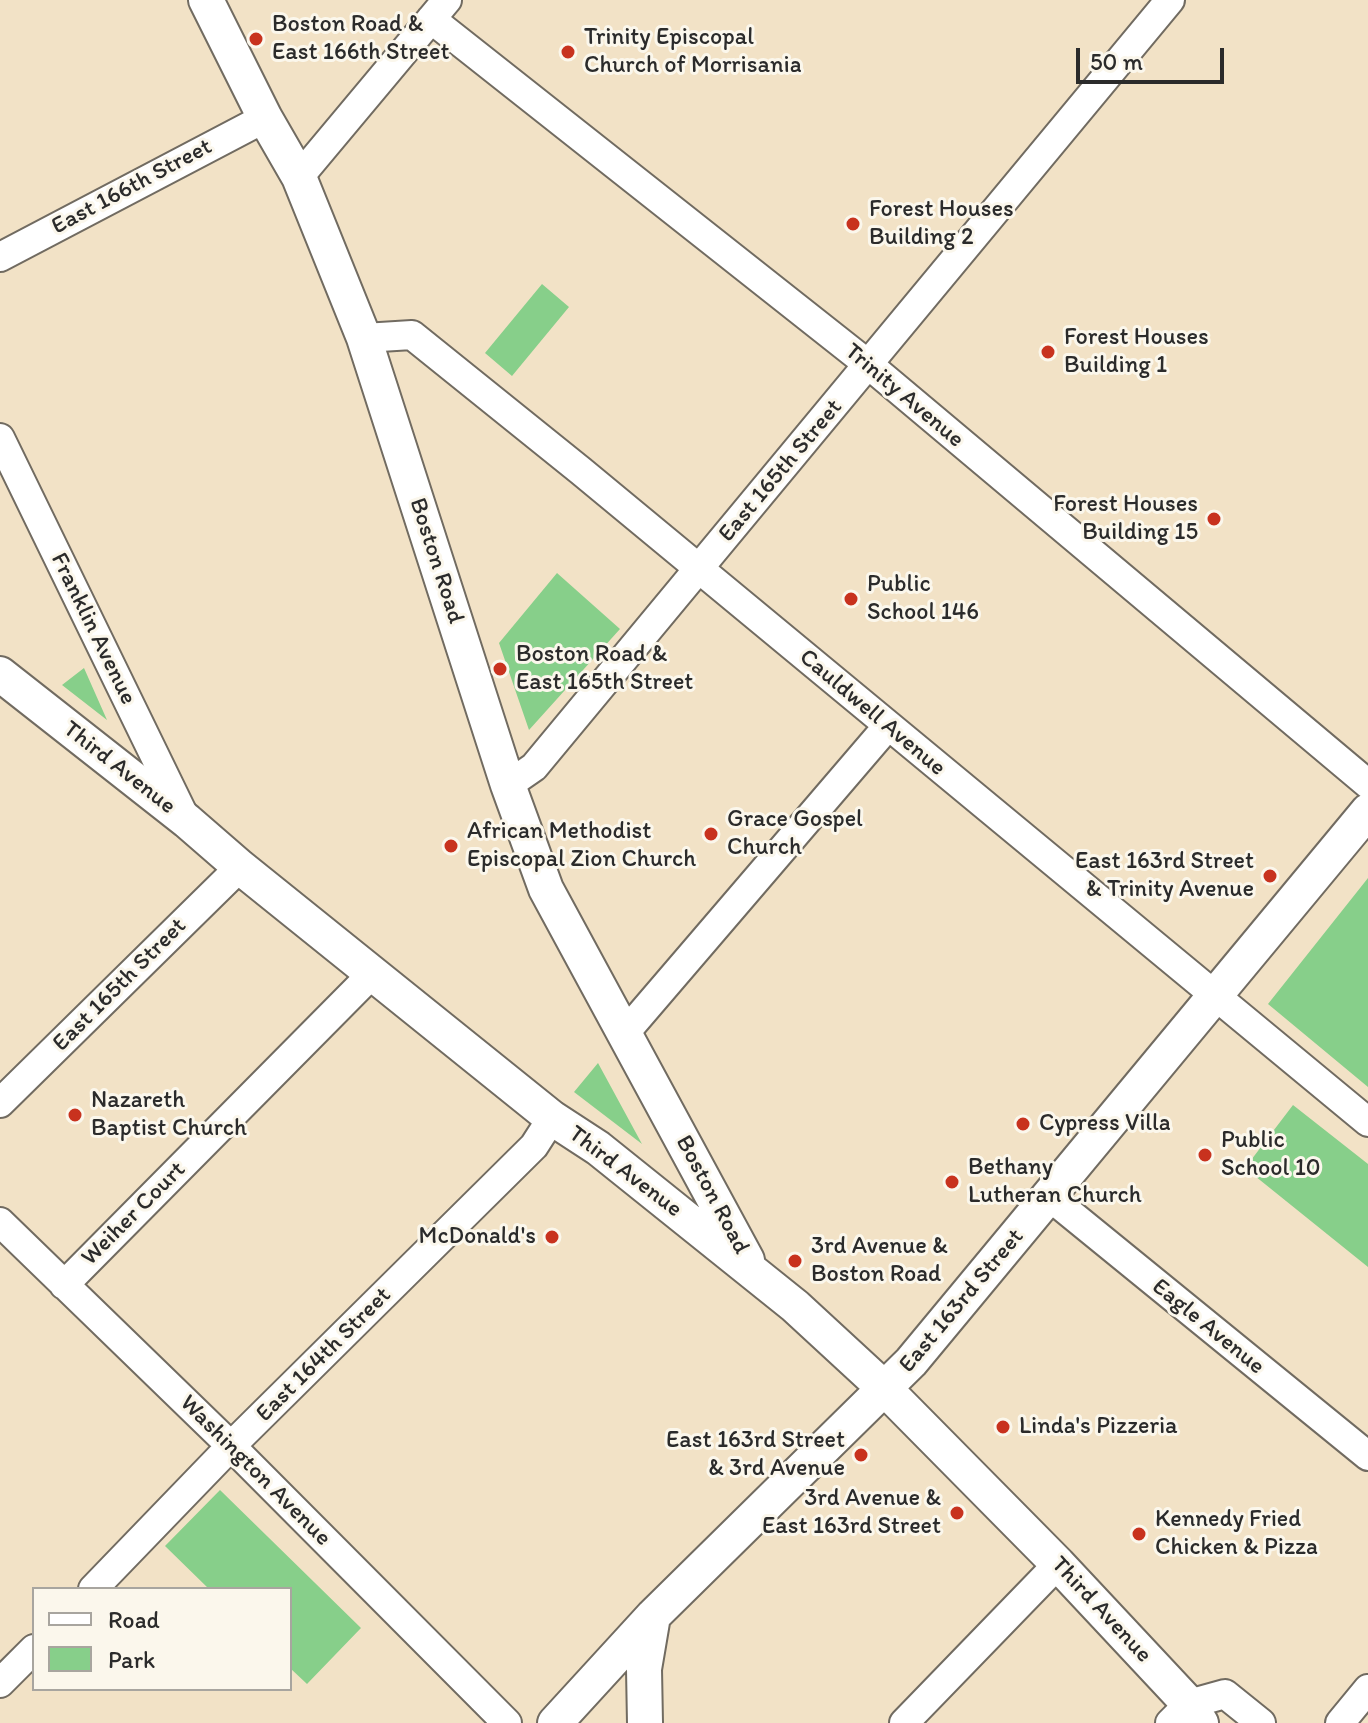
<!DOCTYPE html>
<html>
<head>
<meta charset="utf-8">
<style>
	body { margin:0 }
	#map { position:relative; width:1368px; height:1723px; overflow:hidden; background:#f2e2c6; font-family:Itim,sans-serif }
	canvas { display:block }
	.legend { position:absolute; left:32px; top:1587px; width:260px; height:104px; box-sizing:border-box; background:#fbf7ec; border:2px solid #a8a59f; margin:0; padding:10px 14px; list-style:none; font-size:24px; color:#2b2b2b }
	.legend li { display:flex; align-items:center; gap:16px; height:40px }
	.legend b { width:40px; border:2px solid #a8a59f }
	.scale { position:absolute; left:1076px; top:48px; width:148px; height:36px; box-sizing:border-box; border:4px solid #2b2b2b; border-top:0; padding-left:10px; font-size:24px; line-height:28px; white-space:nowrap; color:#2b2b2b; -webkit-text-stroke:6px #fbf7ec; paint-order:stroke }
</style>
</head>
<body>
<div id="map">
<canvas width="1368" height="1723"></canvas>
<ul class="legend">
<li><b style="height:10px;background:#fff"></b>Road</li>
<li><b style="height:22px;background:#87cf8a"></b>Park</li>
</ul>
<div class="scale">50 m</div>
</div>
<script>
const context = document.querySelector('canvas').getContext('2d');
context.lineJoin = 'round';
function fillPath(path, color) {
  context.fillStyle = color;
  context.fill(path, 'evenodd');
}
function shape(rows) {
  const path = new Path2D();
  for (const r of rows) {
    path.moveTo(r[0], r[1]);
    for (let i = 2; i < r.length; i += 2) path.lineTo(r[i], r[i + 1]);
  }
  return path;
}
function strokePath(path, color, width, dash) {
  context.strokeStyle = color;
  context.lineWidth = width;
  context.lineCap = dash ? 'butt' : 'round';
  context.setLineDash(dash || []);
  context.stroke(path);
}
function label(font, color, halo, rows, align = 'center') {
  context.font = font + ' Itim,sans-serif';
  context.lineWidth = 6;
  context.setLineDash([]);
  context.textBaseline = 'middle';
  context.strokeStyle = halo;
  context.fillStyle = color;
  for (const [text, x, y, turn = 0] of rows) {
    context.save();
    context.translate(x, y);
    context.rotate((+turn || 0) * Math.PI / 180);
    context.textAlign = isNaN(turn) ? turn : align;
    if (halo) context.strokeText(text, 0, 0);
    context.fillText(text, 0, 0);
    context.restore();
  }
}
const green = shape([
	[542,284,569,307,512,376,485,353],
	[557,573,620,629,529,730,499,643],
	[84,668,107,720,62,685],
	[1368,878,1368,1087,1268,1004],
	[598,1063,642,1144,574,1092],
	[1293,1105,1368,1164,1368,1267,1245,1168],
	[220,1490,361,1628,307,1684,290,1668,290,1589,209,1589,165,1546]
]);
const minor = shape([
	[431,19,869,365,1368,784],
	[299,177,447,0],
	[0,257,265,118],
	[364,338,412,335,581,471,1368,1122],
	[0,438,186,820],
	[508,785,534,767,1170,0],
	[624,1034,887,727],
	[0,1103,240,867],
	[1050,1197,1368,1456],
	[0,1222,231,1446,507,1723],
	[64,1285,373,973],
	[93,1589,231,1446,534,1146,552,1118],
	[0,1683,34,1649],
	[904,1723,1058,1564],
	[1170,1723,1189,1704,1225,1694,1261,1723],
	[1340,1723,1368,1689]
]);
const major = shape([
	[206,0,265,118,299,177,364,338,508,785,546,889,747,1260],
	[0,674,187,821,240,867,552,1118,598,1148,795,1306,885,1389,1058,1564,1189,1704,1201,1723],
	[555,1723,653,1616,911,1362,1368,811],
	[645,1723,644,1669,653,1616]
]);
const markers = [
	[256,39,8,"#c8321e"],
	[568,52,8,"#c8321e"],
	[853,224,8,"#c8321e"],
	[1048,352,8,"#c8321e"],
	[1214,519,8,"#c8321e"],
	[851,599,8,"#c8321e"],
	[500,669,8,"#c8321e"],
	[711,834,8,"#c8321e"],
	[451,846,8,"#c8321e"],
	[1270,876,8,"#c8321e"],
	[75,1115,8,"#c8321e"],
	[1023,1124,8,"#c8321e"],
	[1205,1155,8,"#c8321e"],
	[952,1182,8,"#c8321e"],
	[552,1237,8,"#c8321e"],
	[795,1261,8,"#c8321e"],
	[1003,1427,8,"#c8321e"],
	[861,1455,8,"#c8321e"],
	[957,1513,8,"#c8321e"],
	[1139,1534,8,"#c8321e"]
];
const poiNames = [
	["Boston Road &",272,25],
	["East 166th Street",272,53],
	["Trinity Episcopal",584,38],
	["Church of Morrisania",584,66],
	["Forest Houses",869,210],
	["Building 2",869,238],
	["Forest Houses",1064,338],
	["Building 1",1064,366],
	["Forest Houses",1198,505,"right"],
	["Building 15",1198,533,"right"],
	["Public",867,585],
	["School 146",867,613],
	["Boston Road &",516,655],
	["East 165th Street",516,683],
	["Grace Gospel",727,820],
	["Church",727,848],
	["African Methodist",467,832],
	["Episcopal Zion Church",467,860],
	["East 163rd Street",1254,862,"right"],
	["& Trinity Avenue",1254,890,"right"],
	["Nazareth",91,1101],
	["Baptist Church",91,1129],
	["Cypress Villa",1039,1124],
	["Public",1221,1141],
	["School 10",1221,1169],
	["Bethany",968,1168],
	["Lutheran Church",968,1196],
	["McDonald's",536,1237,"right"],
	["3rd Avenue &",811,1247],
	["Boston Road",811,1275],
	["Linda's Pizzeria",1019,1427],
	["East 163rd Street",845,1441,"right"],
	["& 3rd Avenue",845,1469,"right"],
	["3rd Avenue &",941,1499,"right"],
	["East 163rd Street",941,1527,"right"],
	["Kennedy Fried",1155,1520],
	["Chicken & Pizza",1155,1548]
];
const streetNames = [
	["East 166th Street",132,187,-28],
	["Trinity Avenue",904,396,40],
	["East 165th Street",781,471,-50],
	["Boston Road",436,561,72],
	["Franklin Avenue",93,629,64],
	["Cauldwell Avenue",872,713,40],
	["Third Avenue",119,768,38],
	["East 165th Street",120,985,-45],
	["Third Avenue",625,1172,37],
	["Boston Road",712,1195,62],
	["Weiher Court",134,1214,-45],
	["East 163rd Street",962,1301,-50],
	["Eagle Avenue",1208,1327,39],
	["East 164th Street",324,1355,-45],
	["Washington Avenue",255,1471,45],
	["Third Avenue",1101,1610,47]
];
fillPath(green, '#87cf8a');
strokePath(minor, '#716b61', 32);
strokePath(major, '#716b61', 38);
strokePath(minor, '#fff', 28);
strokePath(major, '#fff', 34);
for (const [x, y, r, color] of markers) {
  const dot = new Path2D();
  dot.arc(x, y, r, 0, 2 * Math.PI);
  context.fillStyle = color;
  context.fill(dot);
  strokePath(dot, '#fbf7ec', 3);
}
label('24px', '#2b2b2b', '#fbf7ec', poiNames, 'left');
label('24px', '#2b2b2b', '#fbf7ec', streetNames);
</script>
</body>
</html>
